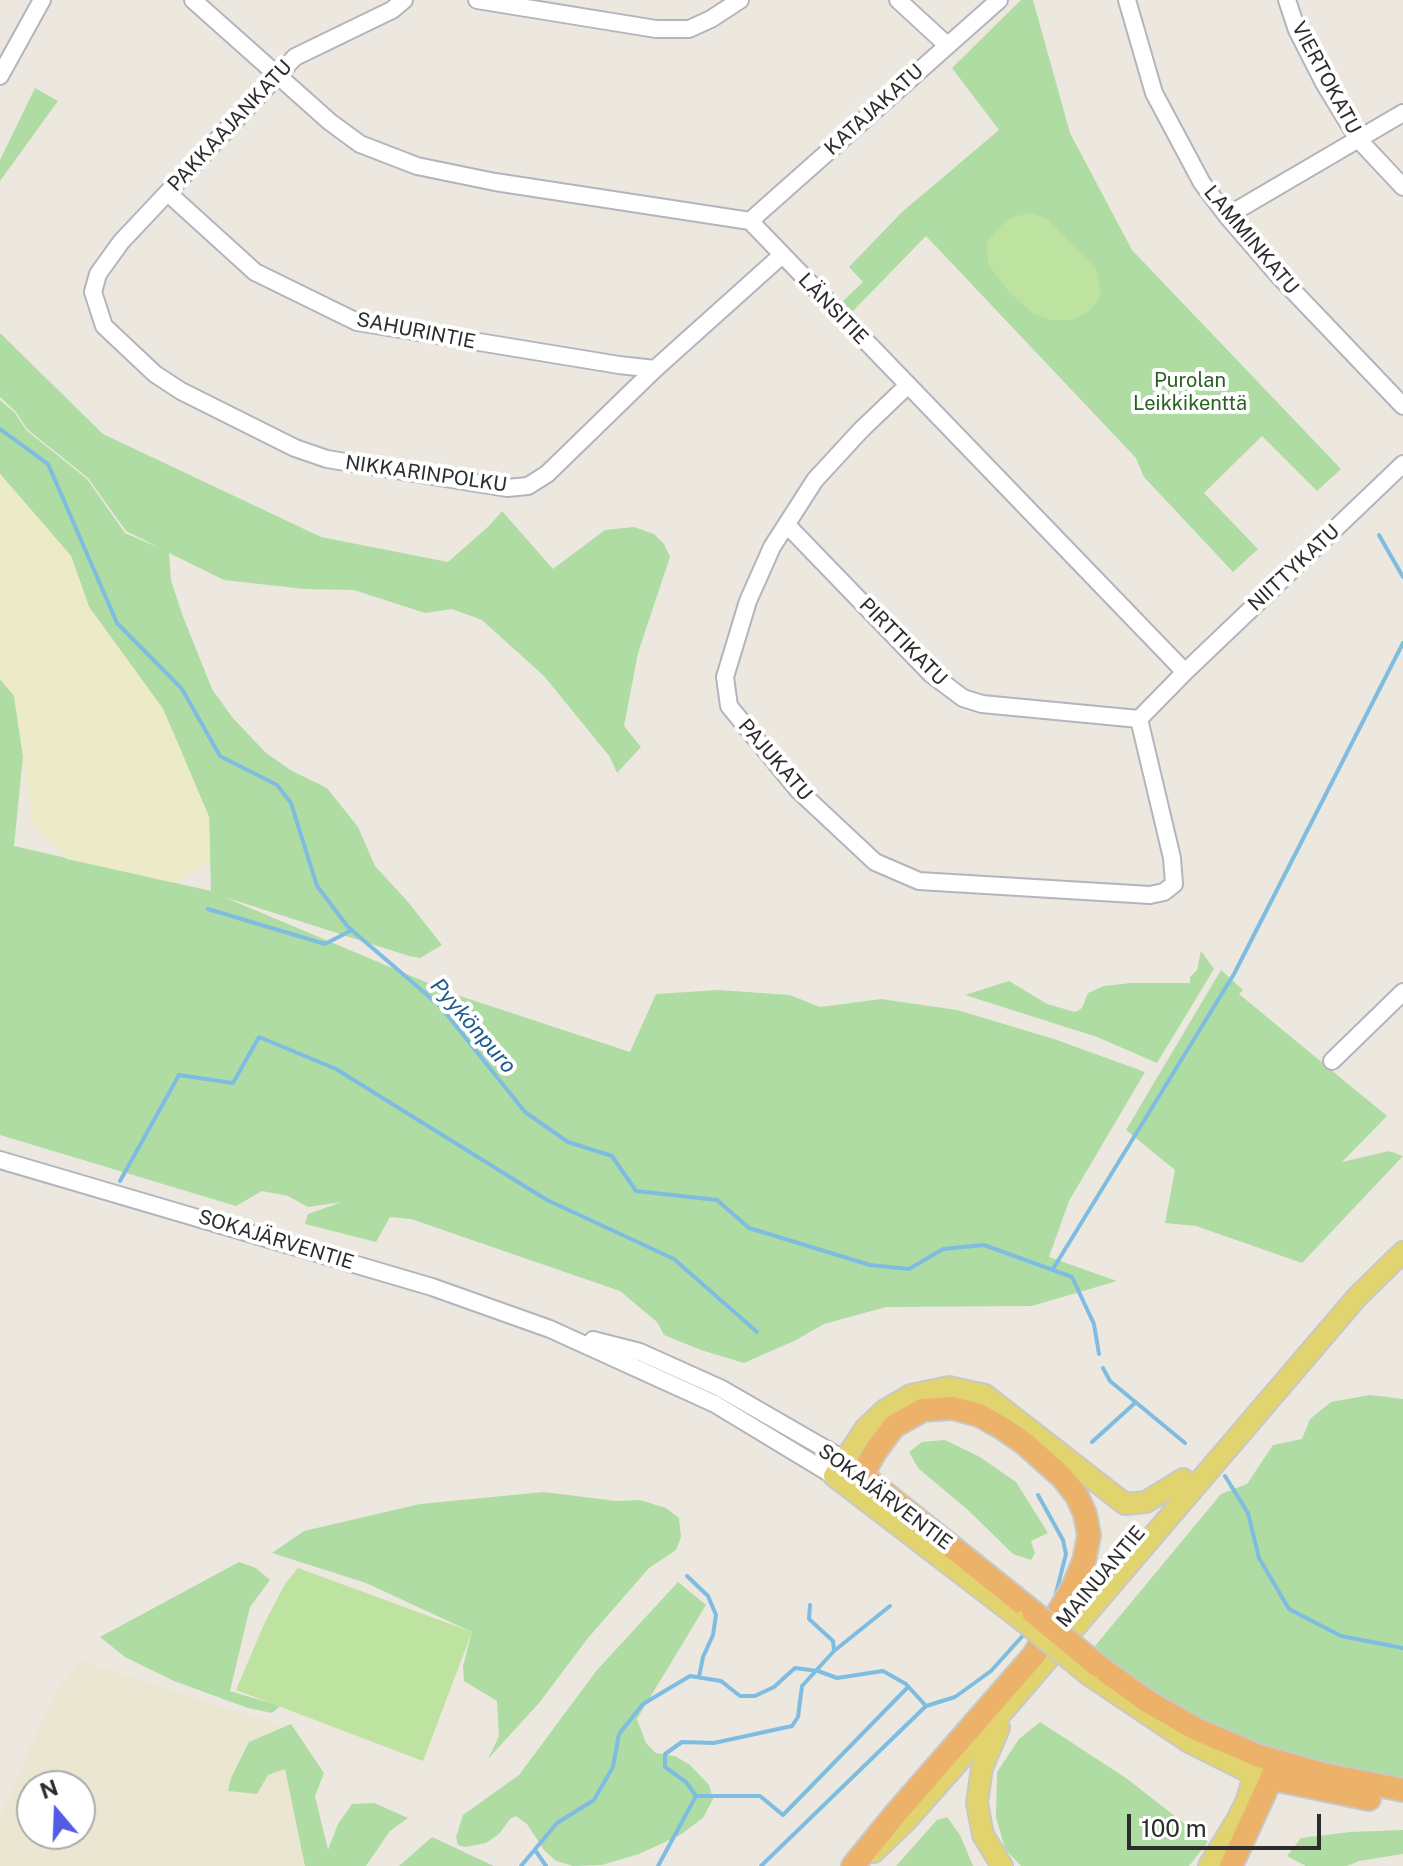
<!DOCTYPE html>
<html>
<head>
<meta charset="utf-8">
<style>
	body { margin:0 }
	#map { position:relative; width:1403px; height:1866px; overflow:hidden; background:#ece8e0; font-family:"Public Sans",sans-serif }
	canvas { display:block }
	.north { position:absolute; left:16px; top:1770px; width:80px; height:80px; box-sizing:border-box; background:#fff; border:2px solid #ababab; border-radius:50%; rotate:341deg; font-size:22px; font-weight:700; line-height:32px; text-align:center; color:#2c2c2c }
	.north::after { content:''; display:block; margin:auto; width:28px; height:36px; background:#525ce6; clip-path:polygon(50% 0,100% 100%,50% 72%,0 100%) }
	.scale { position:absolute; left:1127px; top:1814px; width:194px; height:36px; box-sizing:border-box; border:4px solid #2c2c2c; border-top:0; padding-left:10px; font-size:24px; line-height:28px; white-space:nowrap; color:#2c2c2c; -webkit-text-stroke:6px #fff; paint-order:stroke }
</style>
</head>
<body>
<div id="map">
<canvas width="1403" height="1866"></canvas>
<div class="north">N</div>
<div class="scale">100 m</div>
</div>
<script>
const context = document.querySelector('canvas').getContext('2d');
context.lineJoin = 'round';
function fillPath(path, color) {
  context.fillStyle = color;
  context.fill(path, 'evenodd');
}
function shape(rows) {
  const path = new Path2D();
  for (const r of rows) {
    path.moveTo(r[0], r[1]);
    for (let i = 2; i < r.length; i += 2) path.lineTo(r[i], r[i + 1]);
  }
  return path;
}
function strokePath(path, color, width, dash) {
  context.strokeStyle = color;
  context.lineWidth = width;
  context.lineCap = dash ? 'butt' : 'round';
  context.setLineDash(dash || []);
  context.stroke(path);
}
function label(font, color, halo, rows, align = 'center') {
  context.font = font + ' "Public Sans",sans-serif';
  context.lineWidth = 8;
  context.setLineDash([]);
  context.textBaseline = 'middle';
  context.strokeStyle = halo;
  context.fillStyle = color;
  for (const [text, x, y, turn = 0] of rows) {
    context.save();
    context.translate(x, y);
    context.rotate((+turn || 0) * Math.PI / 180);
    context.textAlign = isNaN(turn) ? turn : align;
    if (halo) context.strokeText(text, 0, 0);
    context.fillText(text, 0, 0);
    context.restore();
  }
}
const education = shape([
	[79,1661,279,1724,309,1866,0,1866,0,1818,52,1698],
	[32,1786,80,1786,80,1834,32,1834]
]);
const green = shape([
	[1021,0,1033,0,1070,133,1132,250,1341,469,1317,491,1262,436,1204,493,1258,549,1233,572,1144,477,1136,458,926,236,851,313,841,303,863,282,849,267,902,212,999,130,952,68],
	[35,88,58,101,0,181,0,160],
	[0,333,103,434,321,537,448,562,489,526,502,511,553,569,605,530,634,527,654,534,664,544,670,557,638,653,624,726,641,747,617,773,610,757,544,676,482,620,452,609,425,613,354,590,304,589,224,580,169,553,171,580,182,614,212,689,232,717,266,753,292,771,327,788,358,827,375,866,408,902,442,945,420,958,409,956,224,897,454,994,630,1052,656,994,718,990,790,995,820,1007,881,999,957,1010,1054,1039,1145,1072,1069,1201,1049,1257,1117,1281,1032,1306,886,1307,824,1324,794,1341,744,1363,701,1350,664,1335,657,1322,620,1291,411,1219,390,1217,376,1242,305,1224,308,1214,342,1202,308,1207,288,1196,262,1191,236,1206,0,1135,0,679,14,695,23,756,14,846,211,891,209,817,163,709,89,607,71,556,0,474,0,400,15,413,26,430,87,479,125,533,162,549,126,531,88,478,27,429,16,412,0,397],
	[1201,951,1214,969,1157,1063,1097,1037,965,995,1009,981,1047,1004,1075,1012,1082,1008,1088,993,1104,986,1131,983,1190,983,1190,977,1197,970],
	[1221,970,1243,990,1239,994,1387,1116,1342,1162,1389,1151,1403,1156,1302,1263,1196,1226,1165,1223,1175,1170,1126,1130],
	[1370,1395,1403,1399,1403,1778,1331,1767,1243,1740,1189,1717,1122,1674,1095,1646,1221,1494,1247,1484,1273,1445,1302,1439,1310,1419,1331,1402],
	[945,1440,980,1457,1016,1482,1048,1533,1031,1541,1035,1553,1031,1560,1013,1554,968,1510,918,1468,909,1452,922,1442],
	[544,1492,616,1501,640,1500,666,1508,679,1518,681,1537,676,1550,649,1568,588,1638,539,1703,488,1759,499,1736,497,1701,464,1681,463,1666,472,1632,366,1583,272,1553,304,1531,420,1504],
	[239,1562,256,1568,270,1580,250,1607,230,1691,280,1706,272,1713,248,1708,174,1681,125,1657,100,1637],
	[678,1582,706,1605,637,1719,646,1743,656,1753,675,1756,690,1765,709,1785,713,1799,703,1818,680,1835,639,1854,602,1865,573,1866,556,1861,544,1850,527,1824,516,1816,510,1819,499,1834,486,1843,465,1847,458,1845,456,1837,463,1815,519,1775,597,1670],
	[1040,1722,1126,1778,1208,1842,1189,1866,1021,1866,1005,1849,996,1817,997,1772,1019,1739],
	[291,1724,324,1773,315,1796,328,1850,338,1824,352,1804,374,1803,408,1818,390,1831,366,1866,305,1866,285,1769,268,1775,257,1794,228,1791,231,1778,249,1742],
	[947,1817,960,1835,973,1866,896,1866,937,1820],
	[1403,1830,1403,1854,1359,1861,1347,1866,1306,1866,1287,1856,1301,1838,1350,1832],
	[432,1837,494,1866,399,1866]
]);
const sand = shape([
	[0,474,71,556,89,607,163,709,179,746,209,817,210,860,175,883,67,859,33,824,14,696,0,679]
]);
const pitch = shape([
	[1030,213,1047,219,1096,269,1101,290,1097,302,1088,312,1072,320,1050,320,1032,313,1009,292,988,264,987,242,997,229,1010,218],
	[298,1568,472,1632,423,1761,236,1690,265,1622,285,1584]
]);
const stream = shape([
	[0,429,48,464,117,623,182,689,220,756,277,785,291,803,317,886,348,927,440,1006,525,1112,568,1142,612,1156,636,1191,717,1200,749,1228,870,1265,909,1269,943,1249,984,1245,1072,1277,1094,1324,1099,1354],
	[1379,535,1403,577],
	[208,909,325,944,352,930],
	[120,1181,179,1075,233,1083,259,1037,336,1069,547,1200,674,1259,757,1332],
	[1053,1269,1234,974,1403,643],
	[1103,1368,1110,1381,1185,1443],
	[1092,1442,1135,1403],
	[1225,1476,1248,1513,1259,1558,1289,1609,1341,1636,1403,1648],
	[1038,1495,1063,1540,1066,1554,1054,1601],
	[687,1576,708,1596,716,1615,713,1635,703,1657,699,1677],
	[834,1651,890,1606],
	[696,1796,686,1782,665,1767,665,1754,682,1742,714,1743,792,1726,798,1717,802,1686,834,1651,833,1641,809,1619,810,1605],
	[535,1850,546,1866],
	[521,1866,557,1823,594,1800,613,1767,619,1734,643,1704,690,1676,721,1681,740,1696,755,1696,774,1687,795,1668,818,1671,837,1678,883,1671,906,1684,926,1706],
	[658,1866,696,1796,760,1796,783,1815,908,1687],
	[761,1866,926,1706,955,1697,991,1671,1027,1631]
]);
const minor = shape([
	[193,0,330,122,360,144,417,166,495,182,750,221,1185,672],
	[404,0,392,10,295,57,121,242,98,274,93,292,104,326,155,374,181,391,295,448,327,459,507,488,528,486,547,474,655,369,782,255],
	[477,0,656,29,689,29,711,19,740,0],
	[898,0,947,45],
	[1127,0,1154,93,1202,183,1227,216,1278,275,1403,406],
	[1287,0,1297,30,1324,83,1358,139,1403,187],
	[0,76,42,0],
	[168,193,255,272,357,322,619,365,655,369],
	[1227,216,1403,113],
	[750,221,999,0],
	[907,386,861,430,815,480,772,547,748,601,725,677,729,706,798,790,875,862,919,881,1150,895,1164,892,1174,884,1172,858,1139,719,1185,672,1403,464],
	[787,525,931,674,963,698,982,704,1139,719],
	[1332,1061,1403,992],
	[0,1160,432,1287,550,1329,715,1404,834,1476],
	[593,1340,640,1352,720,1388,843,1459,862,1475]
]);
const major = shape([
	[1023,1621,834,1476,865,1429,885,1410,911,1395,949,1387,985,1395,1125,1504,1146,1502,1183,1479],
	[1089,1675,1189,1742,1255,1775,1273,1779],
	[999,1728,982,1768,977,1803,983,1835,1002,1866],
	[874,1852,906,1821,1012,1701,1357,1297,1403,1252],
	[1209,1866,1237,1820,1247,1800,1257,1764]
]);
const highway = shape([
	[1098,1666,1147,1701,1194,1728,1259,1756,1327,1775,1403,1790],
	[1273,1779,1369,1799],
	[853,1866,897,1812,1034,1655,1074,1585,1084,1561,1089,1535,1085,1514,1077,1496,1062,1477,1024,1443,1002,1428,979,1415,952,1408,923,1410,894,1426,875,1452,862,1475,1033,1612],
	[1231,1866,1277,1766]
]);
const majorBridge = shape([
	[1023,1621,1089,1675]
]);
const highwayBridge = shape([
	[1033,1612,1098,1666]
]);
const streetNames = [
	["VIERTOKATU",1326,78,62],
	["KATAJAKATU",874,110,-42],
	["PAKKAAJANKATU",230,126,-47],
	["LAMMINKATU",1251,240,50],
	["LÄNSITIE",833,309,46],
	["SAHURINTIE",416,331,11],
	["NIKKARINPOLKU",426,474,8],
	["NIITTYKATU",1294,568,-43],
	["PIRTTIKATU",903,642,45],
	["PAJUKATU",775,760,49],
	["SOKAJÄRVENTIE",276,1240,17],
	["SOKAJÄRVENTIE",885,1497,37],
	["MAINUANTIE",1101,1577,-50]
];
const parkNames = [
	["Purolan",1190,381],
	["Leikkikenttä",1190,404]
];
const waterNames = [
	["Pyykönpuro",473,1026,49]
];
fillPath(education, '#ebe6d1');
fillPath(green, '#afdca2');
fillPath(sand, '#edebc7');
fillPath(pitch, '#bee29f');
strokePath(stream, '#7fbce1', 4);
strokePath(minor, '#b3b4be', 20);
strokePath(major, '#c8c8c8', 24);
strokePath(highway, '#c8c8c8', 26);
strokePath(minor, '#fff', 16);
strokePath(major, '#e1d46f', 20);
strokePath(highway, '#ecb26a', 22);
strokePath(majorBridge, '#c8c8c8', 24, []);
strokePath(highwayBridge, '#c8c8c8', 26, []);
strokePath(majorBridge, '#e1d46f', 20);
strokePath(highwayBridge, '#ecb26a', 22);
label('20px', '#2c2c2c', '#fff', streetNames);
label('20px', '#296123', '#fff', parkNames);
label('italic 22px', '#1d5a8e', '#fff', waterNames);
</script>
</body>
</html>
